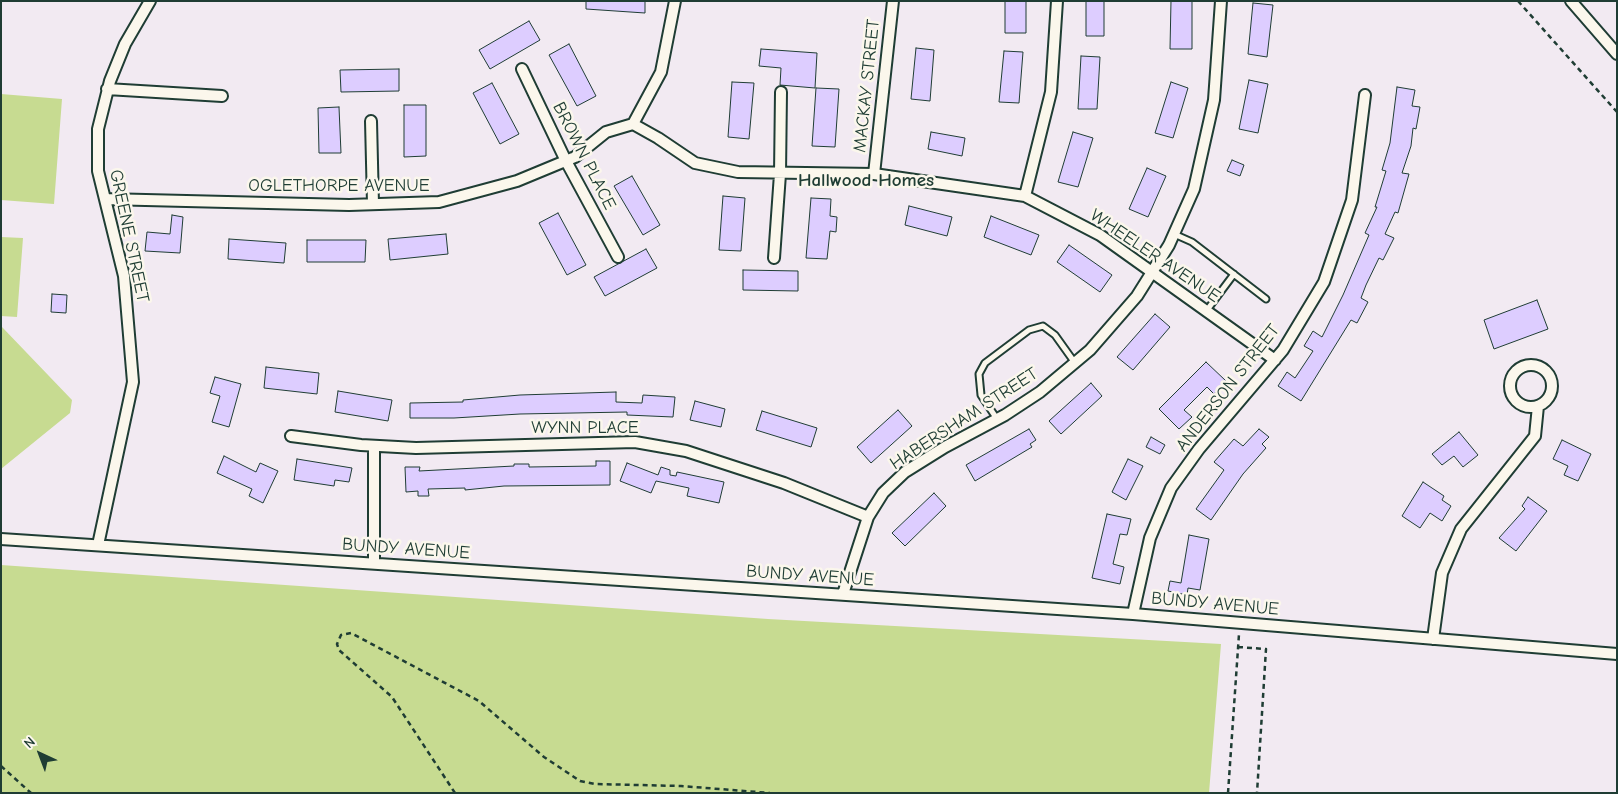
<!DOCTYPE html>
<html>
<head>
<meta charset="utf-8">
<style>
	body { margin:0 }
	#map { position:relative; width:1618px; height:794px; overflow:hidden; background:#f2eaf2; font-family:"Comic Neue",sans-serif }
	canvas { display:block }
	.frame { position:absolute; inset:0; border:2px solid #1f3d34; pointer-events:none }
	.north { position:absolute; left:15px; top:729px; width:50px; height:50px; -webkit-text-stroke:4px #fbf7ec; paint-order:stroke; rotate:317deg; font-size:14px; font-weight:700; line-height:20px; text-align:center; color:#1f3d34 }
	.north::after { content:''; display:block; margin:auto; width:18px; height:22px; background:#1f3d34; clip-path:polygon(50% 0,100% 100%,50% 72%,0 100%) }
</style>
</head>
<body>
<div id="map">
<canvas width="1618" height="794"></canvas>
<div class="frame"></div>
<div class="north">N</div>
</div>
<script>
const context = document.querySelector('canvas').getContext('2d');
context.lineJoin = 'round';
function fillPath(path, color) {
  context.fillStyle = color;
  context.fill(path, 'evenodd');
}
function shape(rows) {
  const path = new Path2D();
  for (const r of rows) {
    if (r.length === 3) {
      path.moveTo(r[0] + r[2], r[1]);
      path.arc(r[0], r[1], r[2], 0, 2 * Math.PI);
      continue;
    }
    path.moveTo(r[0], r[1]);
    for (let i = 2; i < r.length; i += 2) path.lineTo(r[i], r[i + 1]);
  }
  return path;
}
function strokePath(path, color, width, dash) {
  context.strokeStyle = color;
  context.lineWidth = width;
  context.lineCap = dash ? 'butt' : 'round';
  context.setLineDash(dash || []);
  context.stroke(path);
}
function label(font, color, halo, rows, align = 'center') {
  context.font = font + ' "Comic Neue",sans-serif';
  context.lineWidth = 5;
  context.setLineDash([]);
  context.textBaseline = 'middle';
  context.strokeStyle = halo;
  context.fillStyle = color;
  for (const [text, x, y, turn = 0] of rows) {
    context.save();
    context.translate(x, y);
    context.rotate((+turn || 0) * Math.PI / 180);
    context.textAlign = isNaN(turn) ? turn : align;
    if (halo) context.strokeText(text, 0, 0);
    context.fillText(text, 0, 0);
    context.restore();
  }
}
const green = shape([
	[1,94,62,99,54,204,1,200],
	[1,237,23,238,17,317,1,316],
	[2,327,72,400,70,413,1,469],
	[1,565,768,619,1221,644,1209,793,1,793]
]);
const building = shape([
	[586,1,645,1,645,13,586,9,586,1],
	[1005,1,1026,1,1026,33,1005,33,1005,1],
	[1086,1,1104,1,1104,36,1086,36,1086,1],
	[1171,1,1192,1,1192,49,1170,49,1171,1],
	[1253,3,1273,5,1267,57,1248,54,1253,3],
	[529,21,540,40,490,69,479,50,529,21],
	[569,44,596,96,577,106,549,55,569,44],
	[916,48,934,50,930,101,911,99,916,48],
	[761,49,817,53,815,88,780,85,781,68,759,66,761,49],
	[1004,51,1023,52,1019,103,999,102,1004,51],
	[1081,56,1100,57,1097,109,1078,109,1081,56],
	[399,69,399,91,341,92,340,70,399,69],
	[1249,80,1268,84,1258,133,1239,129,1249,80],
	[732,82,754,83,749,139,728,137,732,82],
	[1171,82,1188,88,1173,138,1155,133,1171,82],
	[492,83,519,134,500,144,473,93,492,83],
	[1397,87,1415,90,1412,106,1420,107,1416,129,1413,128,1411,146,1402,173,1409,174,1398,213,1395,212,1385,234,1394,238,1383,260,1379,258,1366,285,1361,298,1368,302,1357,323,1351,320,1301,401,1278,386,1287,372,1295,378,1313,351,1304,346,1313,331,1322,337,1343,295,1369,235,1365,233,1377,207,1375,207,1386,171,1382,170,1390,143,1397,87],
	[816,88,839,89,835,147,812,146,816,88],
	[404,105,426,105,426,156,404,157,404,105],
	[339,107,341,153,319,153,318,108,339,107],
	[931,132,965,138,962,156,928,149,931,132],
	[1073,132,1093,138,1078,187,1058,182,1073,132],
	[1232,160,1244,165,1240,176,1227,171,1232,160],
	[1147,168,1166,176,1148,217,1129,209,1147,168],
	[632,176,660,225,643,235,614,186,632,176],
	[723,196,745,198,741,251,719,250,723,196],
	[811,198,831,199,830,216,837,217,836,232,830,231,827,259,806,258,811,198],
	[909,206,952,217,947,236,905,225,909,206],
	[558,213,586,265,567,275,539,223,558,213],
	[172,215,183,217,180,253,145,251,147,232,170,234,172,215],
	[991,216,1039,235,1031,255,984,237,991,216],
	[446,234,448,254,390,260,388,239,446,234],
	[229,239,286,243,284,263,228,259,229,239],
	[307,240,366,240,365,262,307,262,307,240],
	[1069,245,1112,275,1100,292,1057,262,1069,245],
	[646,249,657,268,605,296,594,277,646,249],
	[743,270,798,271,798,291,743,290,743,270],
	[52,294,67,295,66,313,51,312,52,294],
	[1537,300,1548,329,1494,349,1484,320,1537,300],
	[1155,314,1170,327,1133,370,1117,357,1155,314],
	[1206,362,1226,381,1214,394,1207,387,1184,410,1192,417,1179,429,1159,409,1206,362],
	[266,367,319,373,317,394,264,388,266,367],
	[215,377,241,384,229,427,212,422,220,396,210,393,215,377],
	[1091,383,1102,396,1061,434,1049,421,1091,383],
	[338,391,392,400,388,421,335,412,338,391],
	[616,392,616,402,642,403,643,395,675,397,673,417,627,415,627,412,520,414,454,418,410,418,410,403,463,402,463,400,520,395,616,392],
	[695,401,725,409,721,427,690,420,695,401],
	[898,410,912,426,871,463,857,447,898,410],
	[762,411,817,428,811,447,756,430,762,411],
	[1029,429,1036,440,1030,444,1032,447,975,481,966,465,1029,429],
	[1259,429,1269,437,1262,444,1266,448,1243,474,1211,520,1196,509,1224,470,1214,462,1234,439,1243,446,1259,429],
	[1459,432,1478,455,1463,467,1454,456,1442,465,1432,454,1459,432],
	[1151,437,1165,445,1160,454,1146,447,1151,437],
	[1562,440,1591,454,1578,481,1564,475,1568,466,1553,459,1562,440],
	[224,456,256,472,260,463,278,471,263,503,249,496,252,489,217,473,224,456],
	[297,459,352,468,349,482,335,480,334,486,294,480,297,459],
	[1128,459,1143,466,1126,500,1112,492,1128,459],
	[596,461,610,461,610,485,504,486,465,490,465,488,428,489,429,496,418,496,418,491,406,492,405,467,420,467,419,471,514,466,514,464,529,464,529,467,596,466,596,461],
	[627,463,658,475,661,467,670,470,670,475,676,476,677,472,724,482,719,503,687,496,689,488,656,481,651,493,620,481,627,463],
	[1423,482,1444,496,1442,500,1451,506,1442,521,1430,513,1420,528,1402,516,1423,482],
	[934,493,946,506,905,546,892,533,934,493],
	[1528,497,1547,511,1516,551,1499,538,1525,509,1522,506,1528,497],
	[1107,514,1131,519,1127,535,1120,534,1113,564,1124,567,1120,584,1092,578,1107,514],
	[1189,535,1209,539,1200,590,1188,588,1187,595,1168,591,1170,581,1181,583,1189,535]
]);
const path = shape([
	[1518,1,1617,112],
	[1238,647,1266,649,1257,793],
	[1,766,31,793],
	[455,793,392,697,339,650,337,644,341,635,351,633,479,701,544,757,580,781,595,784,681,786,770,793],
	[1228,793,1239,634]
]);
const lane = shape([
	[1174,234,1192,242,1266,299],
	[1207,310,1234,274],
	[997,419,981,395,979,374,985,363,1029,330,1043,326,1055,335,1075,363]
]);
const street = shape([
	[1571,1,1617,54],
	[522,69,566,161,618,257],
	[107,89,222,96],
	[371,121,373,204],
	[633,124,658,138,695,163,738,172,874,174,1025,196,1100,235,1275,360],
	[874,174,893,1],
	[1025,196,1051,92,1057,1],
	[105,199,349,205,439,202,517,181,575,157,606,132,633,124,661,72,675,1],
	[774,258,780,174,781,92],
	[1531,386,21],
	[291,436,361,445,416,448,635,442,686,451,784,483,868,517],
	[1,539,1133,614,1617,654],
	[98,545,133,382,124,276,98,171,98,129,110,81,125,44,150,1],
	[374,563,374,446],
	[843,594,868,517,883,493,905,472,945,447,1005,415,1040,392,1090,350,1137,296,1169,245,1194,189,1214,100,1221,1],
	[1133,614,1150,538,1171,488,1199,449,1283,350,1324,282,1352,200,1365,95],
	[1433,639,1442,573,1461,529,1535,436,1538,406]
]);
const streetNames = [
	["MACKAY STREET",867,86,-84],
	["BROWN PLACE",584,156,63],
	["OGLETHORPE AVENUE",339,186],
	["GREENE STREET",129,236,78],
	["WHEELER AVENUE",1155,256,34],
	["ANDERSON STREET",1228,388,-52],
	["HABERSHAM STREET",964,419,-33],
	["WYNN PLACE",585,428],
	["BUNDY AVENUE",406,549,4],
	["BUNDY AVENUE",810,576,4],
	["BUNDY AVENUE",1215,604,5]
];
const neighbourhoodNames = [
	["Hallwood Homes",866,181]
];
fillPath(green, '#c7db91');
fillPath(building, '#ddcdff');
strokePath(building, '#1f3d34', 1);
strokePath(lane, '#1f3d34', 9);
strokePath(street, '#1f3d34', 14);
strokePath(path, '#1f3d34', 2.5, [5, 4]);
strokePath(lane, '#fbf7ec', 5);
strokePath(street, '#fbf7ec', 10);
label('18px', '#1f3d34', '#fbf7ec', streetNames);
label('bold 19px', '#1f3d34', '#fbf7ec', neighbourhoodNames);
</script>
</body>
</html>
